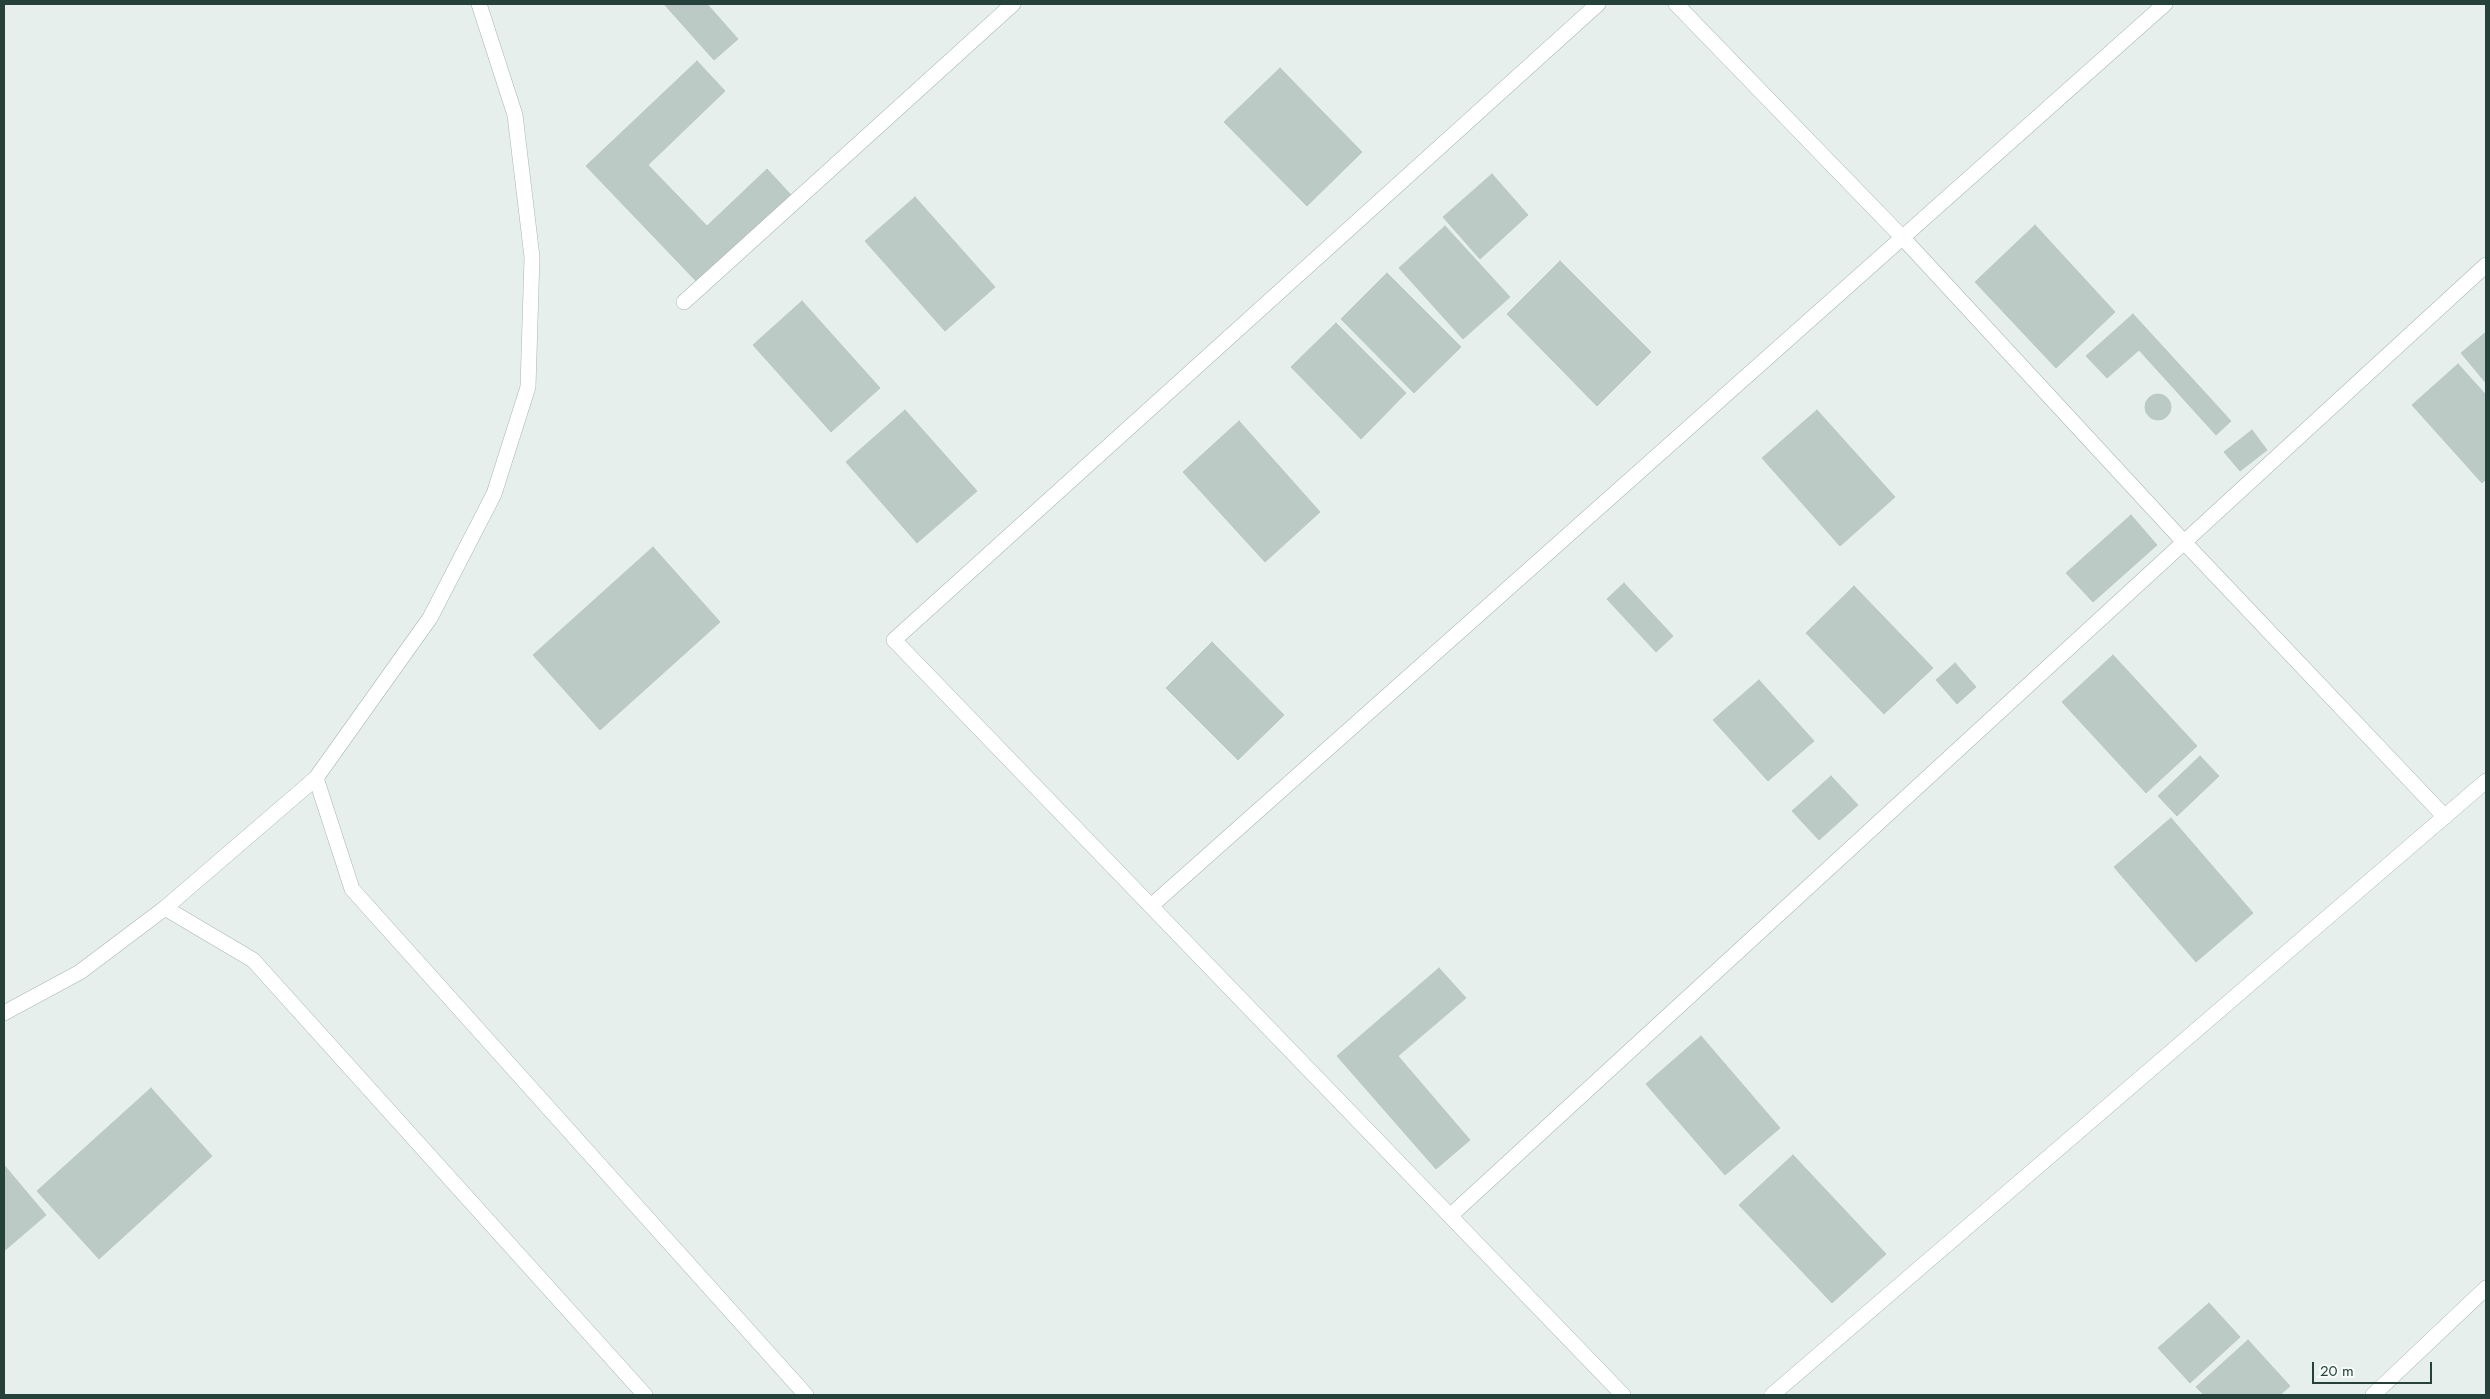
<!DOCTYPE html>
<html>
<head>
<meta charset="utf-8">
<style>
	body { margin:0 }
	#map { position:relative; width:2490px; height:1399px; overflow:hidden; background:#e6efeb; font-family:Jost,sans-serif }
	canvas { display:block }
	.frame { position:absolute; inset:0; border:5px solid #24423a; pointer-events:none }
	.scale { position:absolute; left:2312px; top:1362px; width:120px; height:22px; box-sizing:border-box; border:2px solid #24423a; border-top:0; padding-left:6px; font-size:15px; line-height:18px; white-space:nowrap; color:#24423a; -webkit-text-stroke:4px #f7fbf9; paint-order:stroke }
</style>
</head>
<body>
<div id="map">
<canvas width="2490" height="1399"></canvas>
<div class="frame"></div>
<div class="scale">20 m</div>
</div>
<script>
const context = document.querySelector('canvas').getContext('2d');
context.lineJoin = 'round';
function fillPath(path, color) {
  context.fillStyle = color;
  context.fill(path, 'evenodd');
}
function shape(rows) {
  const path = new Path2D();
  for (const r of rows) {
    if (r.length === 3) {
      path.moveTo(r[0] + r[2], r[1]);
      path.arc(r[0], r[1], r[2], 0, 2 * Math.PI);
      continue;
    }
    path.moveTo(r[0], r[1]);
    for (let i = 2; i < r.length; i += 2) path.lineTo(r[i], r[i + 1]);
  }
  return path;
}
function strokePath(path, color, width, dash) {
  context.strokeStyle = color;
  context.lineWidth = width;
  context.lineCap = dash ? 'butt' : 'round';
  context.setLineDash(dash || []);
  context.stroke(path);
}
const building = shape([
	[664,4,707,4,738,39,714,60,664,4],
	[697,61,725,91,648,165,707,226,767,169,791,195,698,283,586,166,697,61],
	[1280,68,1362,152,1307,206,1224,122,1280,68],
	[1492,174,1528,215,1480,259,1443,217,1492,174],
	[915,197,995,287,945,331,865,241,915,197],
	[2035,225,2115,312,2056,368,1975,282,2035,225],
	[1445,226,1510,297,1463,339,1399,268,1445,226],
	[1560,261,1651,352,1597,406,1507,314,1560,261],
	[1387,273,1461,347,1414,393,1341,319,1387,273],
	[802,301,880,388,831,432,753,345,802,301],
	[2133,314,2231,421,2216,435,2139,350,2107,378,2086,356,2133,314],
	[1336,323,1406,393,1361,439,1291,367,1336,323],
	[2486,332,2486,383,2461,353,2486,332],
	[2458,364,2486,395,2486,479,2482,483,2412,405,2458,364],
	[2158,407,13],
	[905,410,977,491,917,543,846,462,905,410],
	[1817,410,1895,497,1840,546,1762,458,1817,410],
	[1239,421,1320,512,1265,562,1183,472,1239,421],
	[2252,430,2267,450,2240,471,2224,452,2252,430],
	[2131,515,2157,545,2093,602,2066,573,2131,515],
	[653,547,720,622,600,730,533,655,653,547],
	[1624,583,1673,636,1656,652,1607,599,1624,583],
	[1854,586,1933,668,1884,714,1806,633,1854,586],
	[1212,642,1284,715,1238,760,1166,688,1212,642],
	[2113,655,2197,746,2146,793,2062,702,2113,655],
	[1955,663,1976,687,1957,704,1936,680,1955,663],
	[1759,680,1814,741,1768,781,1713,720,1759,680],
	[2200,756,2219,776,2177,816,2158,796,2200,756],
	[1831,776,1858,805,1819,840,1792,811,1831,776],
	[2171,818,2253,913,2196,962,2114,867,2171,818],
	[1439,968,1466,998,1398,1056,1470,1140,1436,1169,1337,1056,1439,968],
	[1701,1036,1780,1128,1725,1175,1646,1084,1701,1036],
	[151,1088,212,1156,99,1259,37,1191,151,1088],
	[1793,1155,1886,1254,1832,1303,1739,1205,1793,1155],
	[4,1165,46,1215,4,1251,4,1165],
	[2209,1303,2240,1337,2190,1383,2158,1348,2209,1303],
	[2248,1340,2290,1386,2280,1395,2204,1395,2196,1387,2248,1340]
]);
const minor = shape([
	[1598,4,894,640,1623,1395],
	[1676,4,1902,237,2184,542,2445,817],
	[684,302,1013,4],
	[316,778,352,889,806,1395],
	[1151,906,2165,4],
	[165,908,253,960,645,1395],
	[1450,1216,2486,265],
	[1772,1395,2486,781],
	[2373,1395,2486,1288]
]);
const tertiary = shape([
	[4,1013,80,972,165,908,316,778,430,618,494,494,528,387,532,257,515,115,479,4]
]);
fillPath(building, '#bbcac4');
strokePath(building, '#b8c9c2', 1);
strokePath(minor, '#a8b8b2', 16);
strokePath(tertiary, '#a8b8b2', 16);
strokePath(minor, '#fff', 15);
strokePath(tertiary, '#fff', 15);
</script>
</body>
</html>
